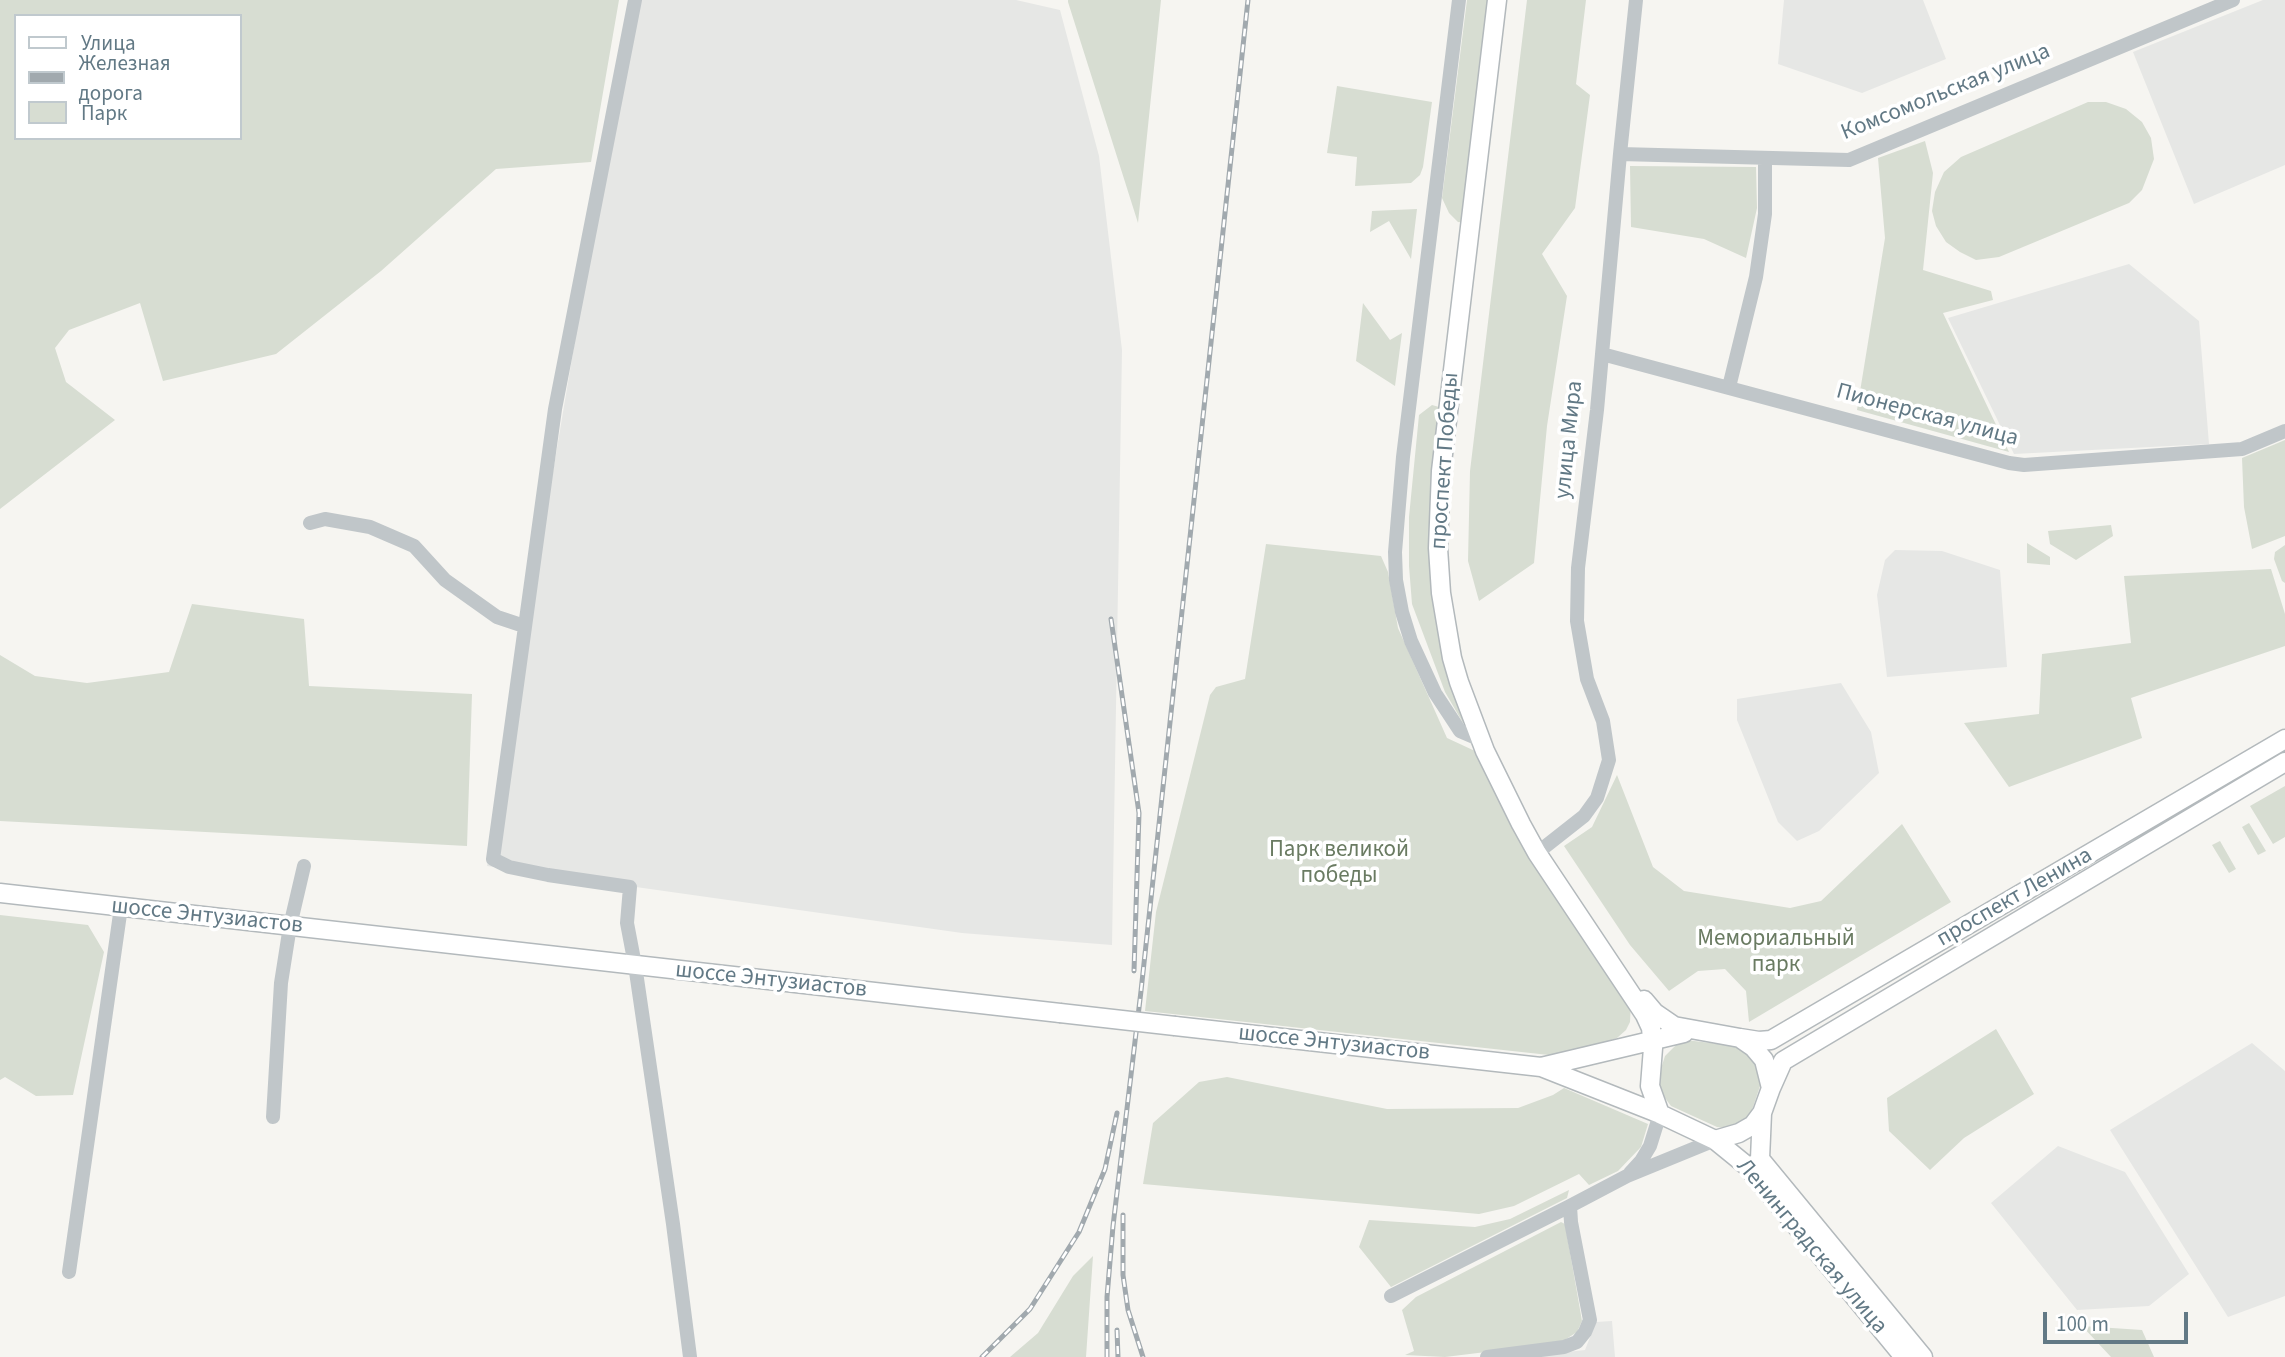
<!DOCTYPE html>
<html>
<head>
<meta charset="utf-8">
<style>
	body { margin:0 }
	#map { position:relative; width:2285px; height:1357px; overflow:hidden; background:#f6f5f1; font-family:"Source Sans 3",sans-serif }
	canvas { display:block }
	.legend { position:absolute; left:14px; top:14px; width:228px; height:126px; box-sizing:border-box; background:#fff; border:2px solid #c0c9ce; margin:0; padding:9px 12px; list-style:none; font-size:21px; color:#627985 }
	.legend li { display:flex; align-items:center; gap:14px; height:35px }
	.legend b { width:35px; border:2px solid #c0c9ce }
	.scale { position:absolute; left:2043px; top:1312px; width:145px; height:32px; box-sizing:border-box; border:4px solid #627985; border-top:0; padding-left:9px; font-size:21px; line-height:24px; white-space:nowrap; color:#627985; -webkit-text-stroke:5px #fff; paint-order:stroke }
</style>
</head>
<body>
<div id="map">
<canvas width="2285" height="1357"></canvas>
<ul class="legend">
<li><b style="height:9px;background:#fff"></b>Улица</li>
<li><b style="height:9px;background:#a1a9ae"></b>Железная дорога</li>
<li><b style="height:19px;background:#d7ddd2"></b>Парк</li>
</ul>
<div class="scale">100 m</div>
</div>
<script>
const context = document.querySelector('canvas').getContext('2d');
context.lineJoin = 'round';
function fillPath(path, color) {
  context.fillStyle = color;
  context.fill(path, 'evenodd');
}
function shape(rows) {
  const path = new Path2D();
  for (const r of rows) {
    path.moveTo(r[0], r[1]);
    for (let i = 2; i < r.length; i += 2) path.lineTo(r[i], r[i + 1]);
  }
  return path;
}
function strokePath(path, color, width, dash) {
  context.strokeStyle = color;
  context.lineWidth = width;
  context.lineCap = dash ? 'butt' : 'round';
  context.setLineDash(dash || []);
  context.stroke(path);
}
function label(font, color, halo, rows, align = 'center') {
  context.font = font + ' "Source Sans 3",sans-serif';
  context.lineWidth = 7;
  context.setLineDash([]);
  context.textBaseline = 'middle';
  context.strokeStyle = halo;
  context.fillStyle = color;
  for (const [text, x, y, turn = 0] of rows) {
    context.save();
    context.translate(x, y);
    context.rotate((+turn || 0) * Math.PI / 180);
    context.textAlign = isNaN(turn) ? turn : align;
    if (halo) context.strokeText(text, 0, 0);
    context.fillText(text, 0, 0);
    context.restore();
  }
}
const built = shape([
	[632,0,1016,0,1060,10,1099,156,1122,350,1112,945,962,933,487,866],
	[1784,0,1923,0,1946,59,1862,93,1778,64],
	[2263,0,2285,0,2285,165,2194,204,2133,52],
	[2129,264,2199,321,2209,444,2014,454,1948,318],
	[1895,550,1942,551,2000,570,2007,667,1887,677,1877,595,1885,560],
	[1841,683,1871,732,1879,773,1819,831,1797,841,1778,822,1737,720,1737,699],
	[2252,1043,2285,1071,2285,1296,2228,1317,2110,1130],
	[2058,1146,2125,1172,2189,1274,2149,1306,2077,1310,1991,1203],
	[1612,1321,1615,1357,1523,1357,1585,1350,1596,1322]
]);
const green = shape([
	[0,0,619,0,591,162,496,169,381,271,276,354,163,381,140,303,69,330,55,348,66,382,115,420,0,509],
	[16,16,240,16,240,138,16,138],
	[1068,0,1161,0,1138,223,1068,2],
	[1467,0,1493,0,1466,223,1458,222,1449,213,1442,198],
	[1527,0,1586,0,1576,84,1590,95,1575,208,1542,254,1567,296,1547,426,1534,563,1479,601,1468,561,1470,471],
	[1337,86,1432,102,1423,167,1420,175,1411,183,1355,186,1357,157,1327,153],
	[2088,102,2106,102,2126,109,2142,122,2151,138,2154,159,2142,190,2129,203,1999,257,1976,260,1960,252,1946,242,1936,226,1932,211,1935,192,1944,172,1961,157],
	[1925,141,1933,173,1923,270,1991,291,1993,300,1943,313,2009,452,1857,410,1885,238,1878,158],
	[1630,166,1756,167,1757,208,1746,258,1704,239,1631,227],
	[1417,209,1411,259,1389,221,1370,232,1372,211],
	[1363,303,1390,340,1402,333,1395,386,1356,361],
	[1432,405,1446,409,1435,533,1468,723,1463,723,1445,692,1412,604,1409,566,1409,517,1419,415],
	[2285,440,2285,536,2252,549,2244,507,2242,458],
	[2111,525,2113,536,2076,560,2050,544,2048,531],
	[2027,543,2050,557,2050,565,2027,563],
	[1266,544,1381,556,1388,572,1398,628,1447,738,1475,751,1483,760,1631,1002,1630,1022,1626,1030,1617,1038,1583,1050,1549,1055,1145,1011,1156,912,1210,695,1216,687,1245,679],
	[2285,545,2285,583,2282,581,2274,559,2275,552],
	[2271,569,2285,614,2285,646,2131,698,2142,738,2009,787,1964,723,2039,714,2042,654,2131,643,2124,576],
	[192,604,304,619,309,686,472,694,467,846,0,821,0,655,35,676,87,683,169,672],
	[1617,775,1653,867,1684,891,1790,908,1821,901,1902,824,1951,902,1749,1022,1746,991,1725,969,1698,971,1669,991,1630,945,1564,846,1592,827],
	[2285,786,2285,837,2273,844,2250,806],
	[2249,823,2266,851,2258,855,2242,827],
	[2220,841,2236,869,2229,873,2212,845],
	[0,915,88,925,104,952,73,1095,36,1096,5,1077,0,1080],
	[1996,1029,2034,1094,1964,1138,1930,1170,1889,1131,1887,1098],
	[1686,1040,1735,1046,1746,1052,1754,1061,1760,1073,1760,1086,1751,1113,1744,1122,1727,1128,1717,1127,1671,1106,1665,1098,1660,1088,1658,1078,1665,1056,1678,1043],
	[1227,1077,1387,1109,1518,1108,1553,1095,1564,1088,1648,1124,1641,1147,1618,1171,1589,1185,1579,1174,1514,1206,1479,1214,1143,1184,1153,1123,1199,1082],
	[1569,1190,1567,1198,1391,1287,1359,1247,1369,1220,1475,1227,1510,1219],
	[1561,1222,1565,1224,1582,1321,1577,1332,1560,1343,1445,1357,1405,1355,1414,1351,1402,1310,1416,1297],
	[1093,1256,1086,1357,1010,1357,1038,1333,1073,1276],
	[2082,1326,2142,1330,2154,1357,2111,1357]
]);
const minor = shape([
	[635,0,555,409,493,859,509,867,548,875,630,887,627,923,635,965,673,1224,690,1357],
	[1459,0,1403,457,1395,552,1396,580,1402,612,1411,641,1435,693,1460,731,1474,737,1478,736],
	[1620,154,1849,160,2233,0],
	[1602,354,2009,463,2024,465,2242,449,2285,431],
	[1729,387,1756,277,1765,214,1765,158],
	[310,523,325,519,370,527,414,546,445,580,497,617,524,626],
	[1537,853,1584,816,1597,798,1609,760,1603,721,1587,679,1577,621,1578,568,1597,410,1620,154,1636,0],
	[273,1117,281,983,290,926,304,866],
	[1630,1173,1641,1161,1650,1146,1660,1114],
	[69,1272,121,907],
	[1391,1296,1570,1206],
	[1487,1357,1564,1347,1577,1342,1585,1332,1590,1320,1571,1222,1570,1206,1627,1176,1715,1140]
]);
const major = shape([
	[1497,0,1441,471,1438,548,1441,593,1452,658,1459,682,1485,751,1521,824,1537,853,1645,1015,1651,1028,1653,1048,1650,1086,1660,1114,1715,1140,1747,1166,1904,1357],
	[0,893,1060,1013],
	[1644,1000,1655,1013,1674,1026,1740,1038,1753,1047,1764,1060,1771,1088,1762,1113,1753,1125,1739,1133,1715,1140],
	[1175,1026,1541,1067,1660,1114],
	[1740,1038,1759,1041,1771,1040,2285,739],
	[1541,1067,1684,1033],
	[1771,1088,1783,1061,2285,762],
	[1762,1113,1760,1159,1923,1357]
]);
const rail = shape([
	[1111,619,1139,813,1134,971],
	[1123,1215,1123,1275,1128,1310,1143,1357],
	[1117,1330,1118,1357],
	[982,1357,1030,1309,1079,1232,1105,1169,1117,1113],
	[1107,1357,1107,1297,1113,1226,1141,991,1248,0]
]);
const majorBridge = shape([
	[1060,1013,1175,1026]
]);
const streetNames = [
	["Комсомольская улица",1946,93,-22],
	["Пионерская улица",1927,416,15],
	["улица Мира",1570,440,-84],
	["проспект Победы",1446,461,-86],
	["проспект Ленина",2015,898,-30],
	["шоссе Энтузиастов",207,917,6],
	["шоссе Энтузиастов",771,981,6],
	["шоссе Энтузиастов",1334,1044,6],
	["Ленинградская улица",1811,1247,50]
];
const parkNames = [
	["Парк великой",1339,851],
	["победы",1339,877],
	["Мемориальный",1776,940],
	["парк",1776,966]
];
fillPath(built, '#e6e7e5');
fillPath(green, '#d7ddd2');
strokePath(major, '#b3b9bc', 21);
strokePath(minor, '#c0c6c9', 14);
strokePath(major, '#fff', 18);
strokePath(rail, '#a1a9ae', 5);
strokePath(rail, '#fff', 2.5, [8]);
strokePath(majorBridge, '#b3b9bc', 21, []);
strokePath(majorBridge, '#fff', 18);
label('23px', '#627985', '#fff', streetNames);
label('23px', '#6a7b62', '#fff', parkNames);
</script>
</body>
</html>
